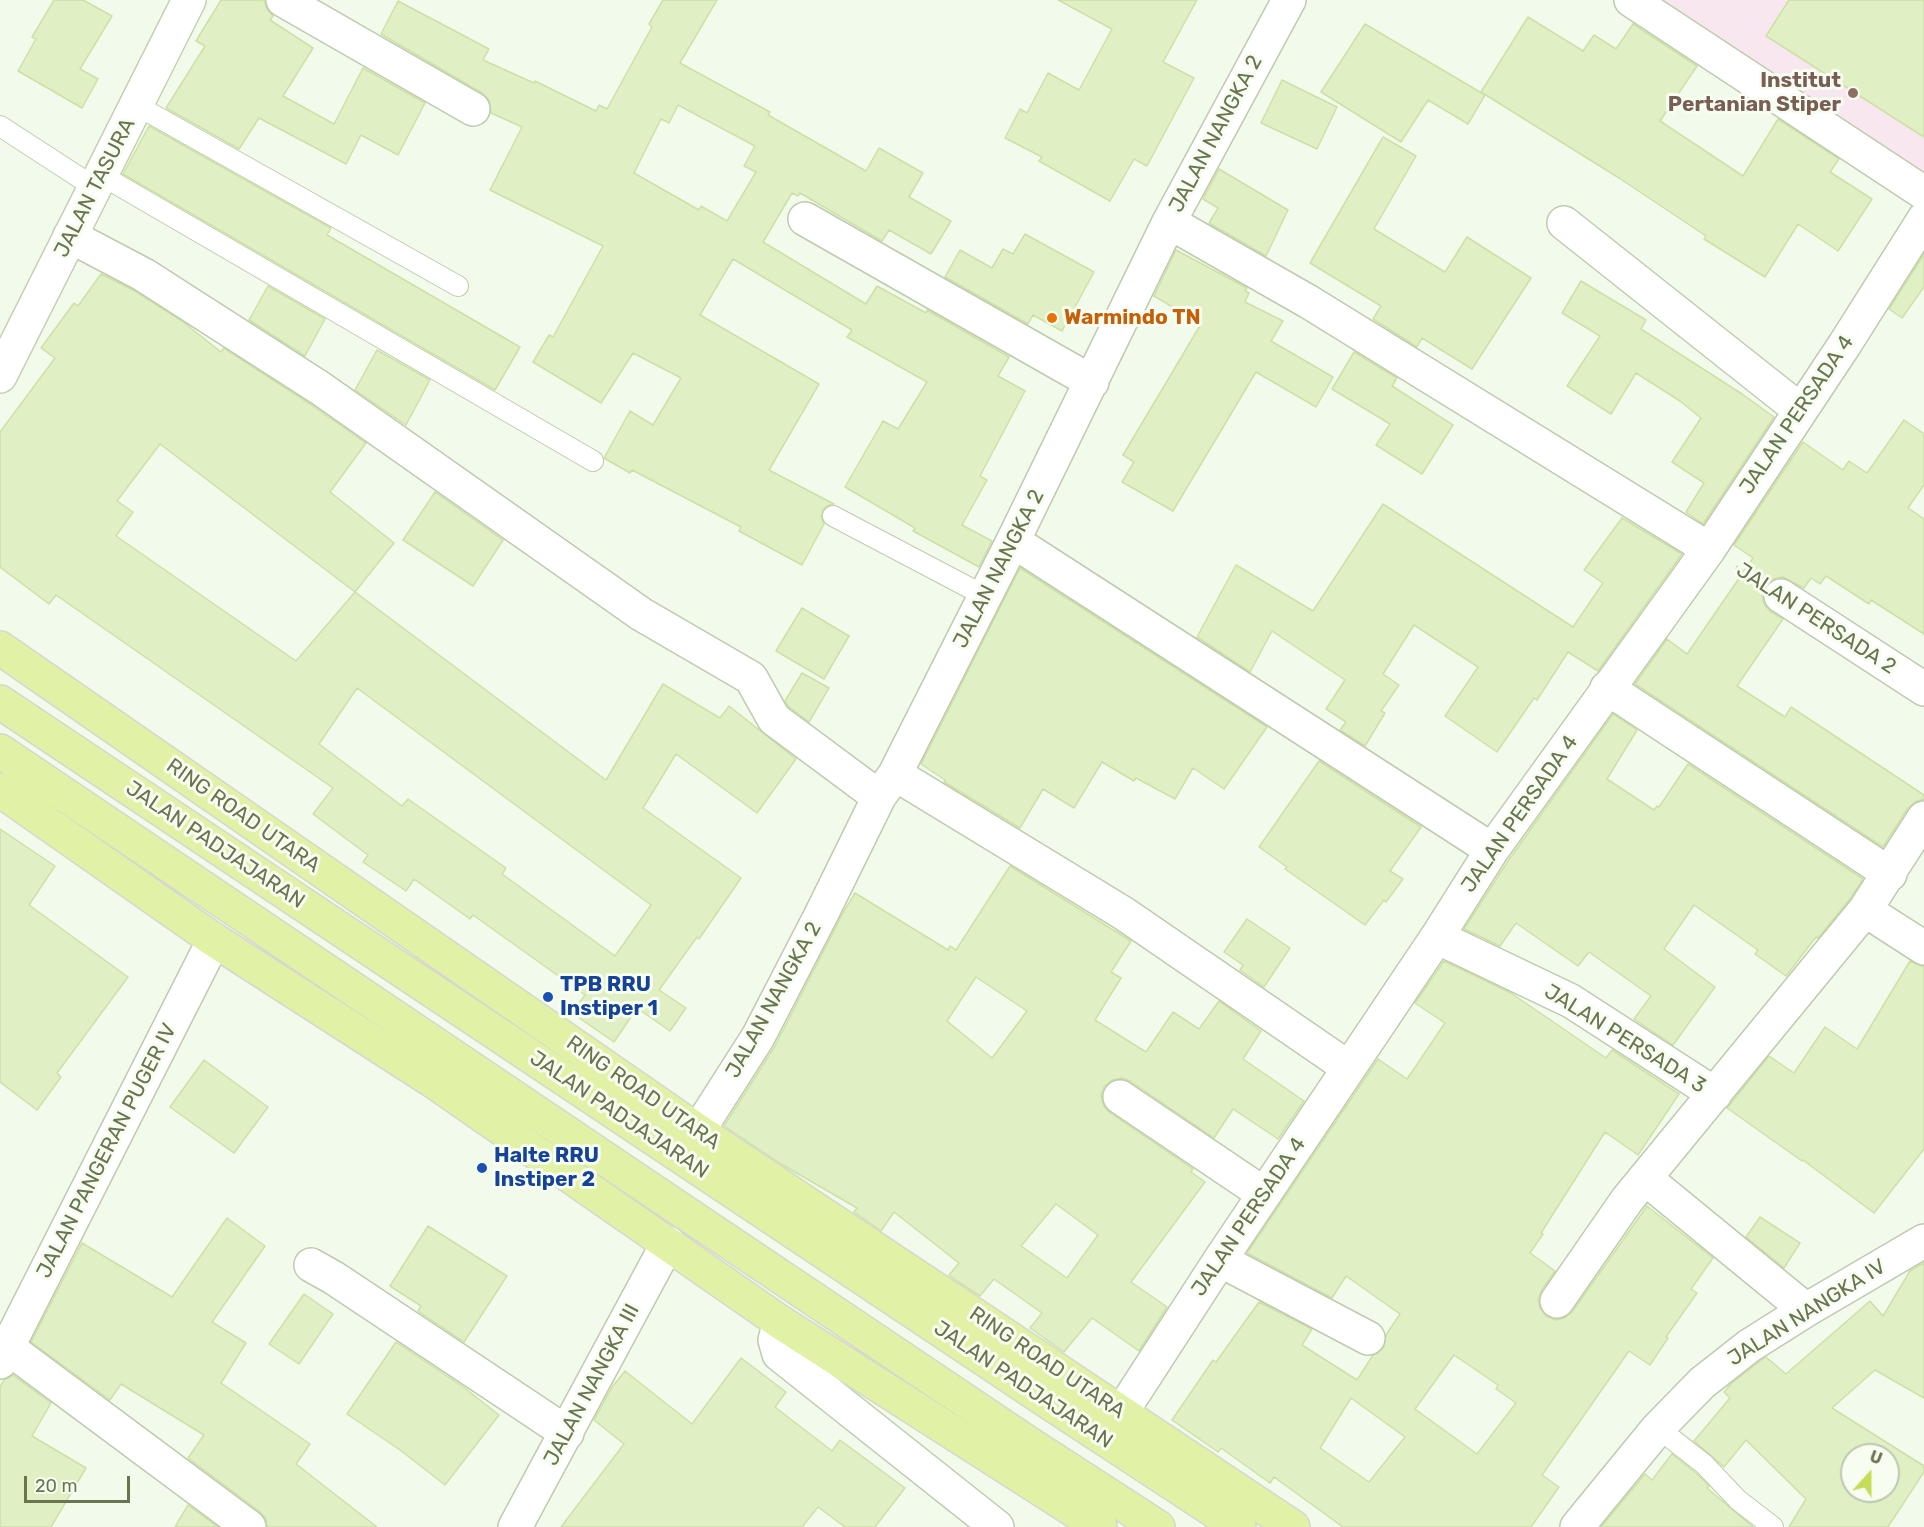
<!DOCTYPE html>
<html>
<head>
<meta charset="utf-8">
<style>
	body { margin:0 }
	#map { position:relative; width:1924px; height:1527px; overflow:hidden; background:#f2fbeb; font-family:Rubik,sans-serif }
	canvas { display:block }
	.north { position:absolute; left:1840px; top:1443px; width:60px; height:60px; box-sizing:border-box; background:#f7fef1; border:2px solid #bec7b0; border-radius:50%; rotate:21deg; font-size:16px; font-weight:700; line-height:24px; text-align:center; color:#69754f }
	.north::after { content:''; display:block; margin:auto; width:21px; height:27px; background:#c5dc59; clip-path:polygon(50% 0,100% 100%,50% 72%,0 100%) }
	.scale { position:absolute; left:24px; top:1476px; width:106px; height:27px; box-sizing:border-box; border:3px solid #69754f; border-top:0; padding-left:8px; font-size:18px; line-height:21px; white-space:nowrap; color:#69754f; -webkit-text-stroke:4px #f7fef1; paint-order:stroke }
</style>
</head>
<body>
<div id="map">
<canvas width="1924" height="1527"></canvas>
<div class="north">U</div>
<div class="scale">20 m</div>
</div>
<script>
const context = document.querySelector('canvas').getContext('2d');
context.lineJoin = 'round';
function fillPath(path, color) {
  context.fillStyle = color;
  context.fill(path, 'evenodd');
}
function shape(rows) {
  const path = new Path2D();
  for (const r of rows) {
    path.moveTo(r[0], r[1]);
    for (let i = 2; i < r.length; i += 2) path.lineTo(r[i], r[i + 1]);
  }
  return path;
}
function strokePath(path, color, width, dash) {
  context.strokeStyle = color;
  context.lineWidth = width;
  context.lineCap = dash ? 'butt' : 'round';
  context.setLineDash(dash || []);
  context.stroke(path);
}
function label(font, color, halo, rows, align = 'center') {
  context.font = font + ' Rubik,sans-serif';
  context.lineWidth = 6;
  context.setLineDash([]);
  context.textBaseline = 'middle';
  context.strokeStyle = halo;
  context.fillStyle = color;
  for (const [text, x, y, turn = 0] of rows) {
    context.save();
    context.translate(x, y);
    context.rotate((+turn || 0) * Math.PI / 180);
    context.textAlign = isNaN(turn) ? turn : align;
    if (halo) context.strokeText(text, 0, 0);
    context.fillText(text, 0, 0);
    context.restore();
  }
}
const education = shape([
	[1639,0,1924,0,1924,186]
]);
const building = shape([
	[54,0,83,0,112,16,80,69,98,79,82,108,18,71,36,39,32,37,54,0],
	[221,0,264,0,267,9,273,16,270,20,313,48,283,96,334,124,363,68,425,103,398,155,361,135,346,164,259,118,239,149,166,108,205,46,196,41,221,0],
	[663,0,717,0,680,63,770,112,768,115,866,171,879,148,923,173,909,197,951,221,931,254,889,230,882,241,800,193,798,196,792,193,763,242,866,304,877,286,926,313,927,310,1009,357,998,376,1025,391,980,476,987,480,962,525,992,541,979,567,913,531,915,528,845,487,883,421,898,429,927,382,847,337,852,330,733,259,700,315,819,384,769,470,834,504,827,506,823,510,821,517,824,524,802,565,739,531,741,527,632,470,630,473,604,458,630,411,653,425,681,378,633,353,601,403,533,362,549,335,553,337,603,246,490,190,522,127,491,113,489,100,482,93,381,34,398,1,489,49,483,60,534,83,535,81,596,111,599,105,607,109,652,27,649,24,663,0],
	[678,105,755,146,744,166,756,172,727,221,701,206,699,210,634,173,661,119,669,123,678,105],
	[1058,0,1197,0,1163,62,1194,78,1147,166,1134,159,1110,201,1039,161,1042,157,1005,138,1020,109,1027,113,1048,73,1079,90,1112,29,1058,0],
	[1789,0,1924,0,1924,137,1766,36,1789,0],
	[1528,17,1583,51,1594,35,1616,49,1633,24,1697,66,1660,121,1743,176,1778,119,1839,159,1830,172,1872,199,1838,251,1798,224,1765,277,1704,239,1706,236,1619,178,1481,92,1528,17],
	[1365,24,1485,95,1468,124,1428,100,1401,142,1321,92,1365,24],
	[1282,80,1337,107,1317,149,1261,123,1282,80],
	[149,126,331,228,327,235,520,347,495,390,123,174,149,126],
	[1383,137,1416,156,1374,229,1445,272,1467,237,1531,278,1472,369,1422,338,1417,347,1373,319,1381,306,1310,263,1383,137],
	[1219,169,1288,210,1266,256,1209,223,1218,208,1203,199,1219,169],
	[1025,234,1094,272,1062,331,1033,315,1028,324,945,277,960,250,992,268,1003,249,1013,254,1025,234],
	[1176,250,1247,288,1245,291,1249,293,1245,302,1283,321,1271,341,1333,377,1316,407,1256,372,1173,511,1122,482,1134,462,1123,455,1201,324,1154,296,1176,250],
	[1924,254,1924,287,1902,318,1889,309,1924,254],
	[101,274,135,291,182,321,221,352,224,348,310,404,366,443,330,492,394,543,355,592,606,780,663,684,720,718,729,706,796,759,757,813,676,754,643,808,741,878,699,939,697,937,659,990,686,1008,670,1031,637,1008,614,1042,572,1013,585,995,473,915,470,919,414,879,406,891,363,862,368,855,313,814,333,788,56,595,49,604,0,567,0,432,55,358,41,348,74,303,78,306,101,274],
	[160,444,355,592,296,661,116,536,133,512,117,501,160,444],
	[357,688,651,905,615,956,502,874,506,868,408,799,402,806,319,744,357,688],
	[1581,281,1646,320,1641,329,1742,394,1774,417,1703,524,1686,512,1704,483,1672,462,1701,418,1680,401,1636,373,1611,414,1567,386,1600,336,1562,313,1581,281],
	[268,286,325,319,305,356,249,320,268,286],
	[377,350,430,380,406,425,355,390,377,350],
	[1354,352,1397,378,1392,386,1453,425,1422,474,1376,445,1390,424,1332,389,1354,352],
	[1904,420,1924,434,1924,485,1908,508,1924,519,1924,634,1871,600,1869,604,1826,576,1820,584,1811,578,1804,588,1783,577,1773,579,1765,586,1762,594,1764,604,1770,611,1783,619,1737,686,1785,717,1791,707,1924,795,1924,799,1915,802,1908,808,1883,847,1635,684,1667,639,1687,654,1753,558,1734,545,1803,442,1843,470,1849,461,1867,473,1904,420],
	[435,492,503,540,473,586,403,540,435,492],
	[1383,504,1573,627,1603,583,1584,570,1622,518,1682,554,1598,671,1568,652,1537,700,1534,698,1497,752,1445,716,1478,667,1414,625,1383,674,1399,685,1381,711,1385,713,1365,746,1340,730,1346,722,1326,709,1345,680,1272,631,1250,672,1197,637,1236,565,1313,611,1383,504],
	[1020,568,1267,727,1224,789,1193,768,1175,799,1136,778,1134,781,1102,762,1074,808,1043,789,1020,828,944,782,945,780,921,764,1020,568],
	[802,608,849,636,824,679,776,651,802,608],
	[802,673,829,688,809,722,788,706,785,701,802,673],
	[1613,714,1637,730,1607,779,1654,810,1657,806,1659,807,1688,764,1863,879,1850,899,1818,938,1816,937,1786,976,1755,954,1758,950,1694,905,1664,949,1715,987,1673,1045,1634,1019,1651,996,1589,952,1578,966,1516,923,1500,946,1464,929,1508,861,1613,714],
	[1319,761,1421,827,1390,871,1403,879,1386,902,1384,900,1365,925,1285,869,1287,867,1259,847,1319,761],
	[0,829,55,866,29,905,128,977,57,1073,61,1077,37,1110,0,1082,0,829],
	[1010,866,1131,941,1111,972,1121,978,1095,1020,1146,1052,1173,1012,1199,1029,1219,1001,1261,1031,1243,1059,1304,1101,1278,1139,1233,1109,1214,1138,1130,1081,1122,1078,1112,1080,1104,1087,1101,1095,1103,1105,1109,1112,1193,1169,1191,1172,1205,1182,1131,1282,1167,1307,1139,1351,1092,1318,1064,1352,1030,1328,1042,1313,994,1279,980,1296,957,1281,949,1275,959,1263,894,1212,881,1231,854,1212,857,1208,781,1164,724,1126,775,1046,843,913,855,893,948,950,950,946,956,950,1010,866],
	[976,977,1027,1011,992,1058,947,1021,976,977],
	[1056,1204,1098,1235,1067,1278,1021,1246,1056,1204],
	[1247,919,1290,948,1264,987,1240,970,1243,965,1224,952,1247,919],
	[1444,961,1511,993,1606,1058,1612,1050,1679,1094,1638,1155,1605,1132,1541,1233,1543,1234,1530,1253,1555,1271,1542,1290,1538,1299,1540,1308,1546,1316,1556,1320,1564,1318,1572,1312,1647,1206,1713,1258,1691,1289,1697,1293,1666,1337,1668,1338,1650,1365,1629,1351,1542,1475,1559,1487,1531,1527,1343,1527,1274,1477,1270,1483,1221,1448,1218,1452,1172,1420,1213,1360,1216,1362,1259,1302,1312,1329,1302,1345,1357,1380,1373,1355,1378,1353,1384,1347,1386,1335,1400,1314,1346,1276,1332,1298,1247,1253,1378,1059,1407,1079,1445,1023,1415,1003,1444,961],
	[1454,1355,1498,1385,1496,1389,1516,1403,1477,1454,1415,1409,1454,1355],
	[1351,1398,1405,1437,1369,1482,1320,1448,1351,1398],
	[1910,961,1924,967,1924,1149,1874,1213,1803,1160,1802,1161,1727,1108,1769,1056,1794,1073,1825,1027,1857,1049,1910,961],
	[204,1060,268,1107,234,1153,170,1107,204,1060],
	[1760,1217,1800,1243,1784,1268,1746,1237,1760,1217],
	[227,1218,265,1246,212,1322,246,1343,221,1383,310,1444,296,1464,377,1527,267,1527,266,1519,260,1512,188,1458,204,1435,121,1384,110,1400,31,1342,82,1243,172,1297,227,1218],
	[428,1226,507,1276,464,1342,418,1311,421,1306,390,1286,428,1226],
	[1924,1263,1924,1398,1875,1370,1832,1408,1924,1466,1924,1472,1888,1527,1789,1527,1806,1499,1746,1440,1724,1467,1694,1441,1730,1398,1724,1392,1732,1383,1760,1361,1766,1357,1786,1374,1870,1301,1883,1316,1910,1271,1924,1263],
	[1852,1455,1888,1455,1888,1491,1852,1491,1852,1455],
	[304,1294,333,1314,299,1364,269,1344,304,1294],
	[396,1342,462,1386,499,1415,445,1485,400,1450,347,1414,396,1342],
	[741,1358,786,1392,775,1407,832,1451,840,1440,905,1488,875,1527,845,1527,818,1507,802,1527,561,1527,624,1444,594,1420,612,1387,625,1371,692,1424,741,1358],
	[13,1375,51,1403,32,1436,86,1468,51,1527,0,1527,0,1387,4,1380,13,1375],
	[1672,1454,1696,1473,1709,1486,1707,1488,1753,1527,1601,1527,1645,1474,1652,1480,1672,1454],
	[188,1505,218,1527,175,1527,188,1505]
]);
const path = shape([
	[1736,567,1752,578]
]);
const lane = shape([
	[136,105,458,286],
	[0,126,94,187],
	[101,175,593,461],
	[833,516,985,596],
	[1658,1428,1704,1464,1738,1500,1773,1527]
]);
const street = shape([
	[283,0,473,109],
	[1631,0,1924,193],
	[805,219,1092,382],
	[1169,222,1309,302,1709,549],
	[1564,223,1800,410],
	[70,236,144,275,320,388,641,614,751,678,774,719,879,797],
	[1013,541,1492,850],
	[1781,596,1924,689],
	[1607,688,1890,874],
	[895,774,1123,913,1349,1068],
	[1865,910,1924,948],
	[1437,937,1571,1001,1715,1094],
	[1120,1097,1264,1194],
	[698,1131,758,1037,821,915,879,797,895,774,1013,541,1169,222,1289,0],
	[1646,1179,1806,1310],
	[1220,1260,1368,1338],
	[311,1265,334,1278,567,1433],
	[1557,1301,1627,1200,1865,910,1924,818],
	[780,1322,775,1340,779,1354,997,1527],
	[7,1347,249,1527],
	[0,1362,214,940],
	[1121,1413,1220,1260,1437,937,1492,850,1709,549,1845,344,1924,219],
	[515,1527,668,1243],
	[1577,1527,1658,1428,1702,1383,1749,1346,1806,1310,1924,1241]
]);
const secondary = shape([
	[0,376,189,0]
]);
const highway = shape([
	[0,648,698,1131,1293,1527],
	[0,702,1053,1405,1239,1527],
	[0,751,656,1193,1028,1443,1158,1527],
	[0,790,214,940,433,1081,780,1322,1100,1527]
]);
const markers = [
	[1853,93,6,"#8d6e63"],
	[1052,318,6,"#e8710a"],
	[548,997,6,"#1a4fb4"],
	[482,1168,6,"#1a4fb4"]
];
const educationNames = [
	["Institut",1841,81],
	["Pertanian Stiper",1841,105]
];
const streetNames = [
	["JALAN NANGKA 2",1216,134,-62],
	["JALAN TASURA",95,188,-63],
	["JALAN PERSADA 4",1797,415,-56],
	["JALAN NANGKA 2",999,569,-63],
	["JALAN PERSADA 2",1816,619,33],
	["JALAN PERSADA 4",1520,814,-55],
	["RING ROAD UTARA",243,816,35],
	["JALAN PADJAJARAN",215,845,34],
	["JALAN NANGKA 2",774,1000,-61],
	["JALAN PERSADA 3",1625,1039,32],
	["RING ROAD UTARA",643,1093,35],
	["JALAN PADJAJARAN",619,1115,34],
	["JALAN PANGERAN PUGER IV",107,1151,-63],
	["JALAN PERSADA 4",1249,1217,-56],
	["JALAN NANGKA IV",1807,1313,-32],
	["RING ROAD UTARA",1047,1363,34],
	["JALAN NANGKA III",592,1385,-62],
	["JALAN PADJAJARAN",1023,1385,34]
];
const foodNames = [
	["Warmindo TN",1064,318]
];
const transitNames = [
	["TPB RRU",560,985],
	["Instiper 1",560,1009],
	["Halte RRU",494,1156],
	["Instiper 2",494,1180]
];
fillPath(education, '#f8e7ee');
fillPath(building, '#e0efc4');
strokePath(building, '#cde1a6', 1.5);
strokePath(lane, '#bfcbae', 22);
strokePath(street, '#bfcbae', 36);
strokePath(secondary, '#c3d0af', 36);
strokePath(highway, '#d5d8ce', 36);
strokePath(path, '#c5d4a7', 4, [1.5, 4.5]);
strokePath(lane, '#fff', 20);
strokePath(street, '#fff', 33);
strokePath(secondary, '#fff', 33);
strokePath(highway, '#e1f1a6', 33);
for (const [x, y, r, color] of markers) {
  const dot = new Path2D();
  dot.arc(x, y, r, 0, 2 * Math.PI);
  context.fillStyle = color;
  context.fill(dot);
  strokePath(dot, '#f7fef1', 2);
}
label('bold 21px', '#785e54', '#f7fef1', educationNames, 'right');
label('21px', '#69754f', '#f7fef1', streetNames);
label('bold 21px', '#c56008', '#f7fef1', foodNames, 'left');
label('bold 21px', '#164399', '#f7fef1', transitNames, 'left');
</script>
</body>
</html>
